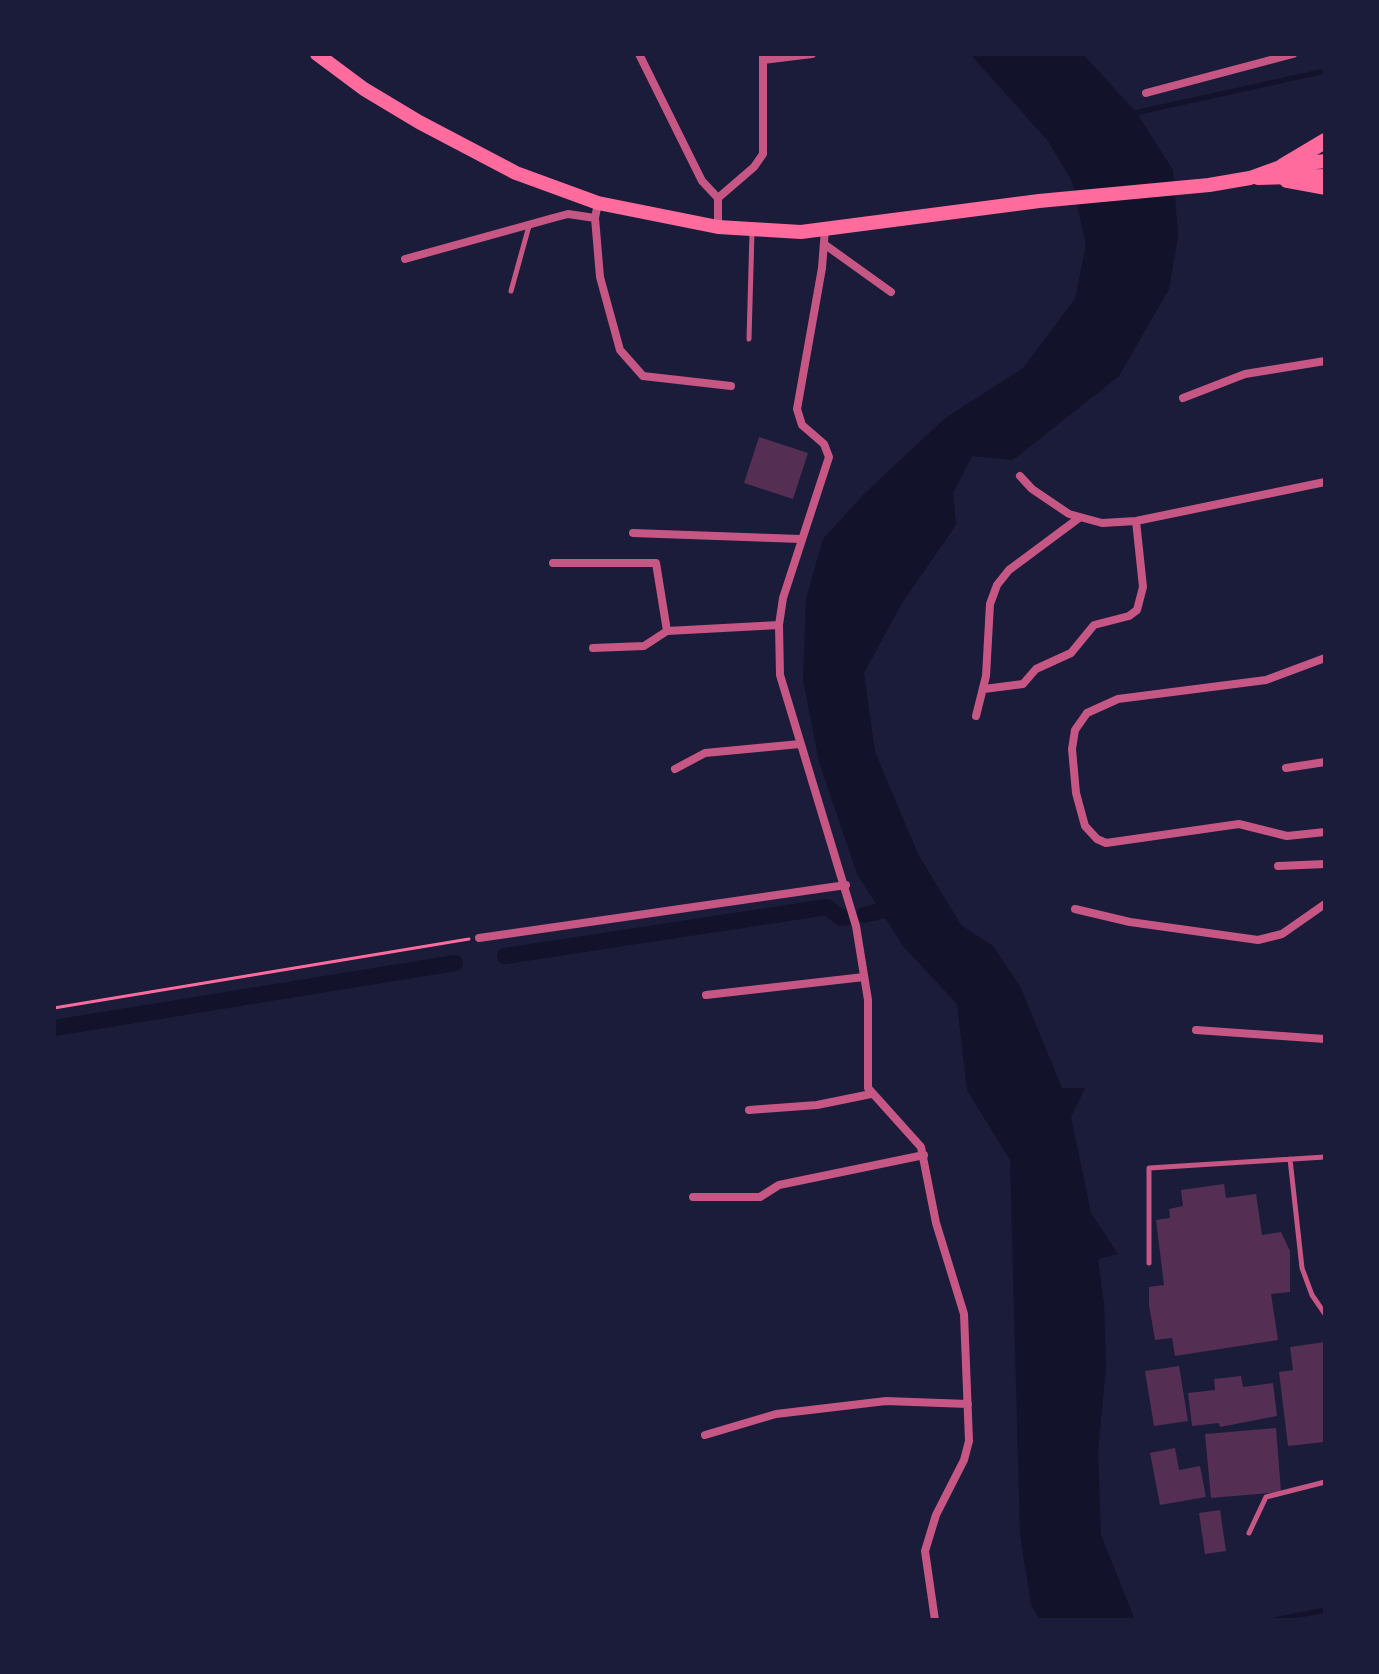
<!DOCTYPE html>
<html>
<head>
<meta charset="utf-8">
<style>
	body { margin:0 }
	#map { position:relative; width:1379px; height:1674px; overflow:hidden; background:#1b1b3a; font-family:"Work Sans",sans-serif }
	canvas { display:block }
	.frame { position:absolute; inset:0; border:56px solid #1b1b3a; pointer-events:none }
</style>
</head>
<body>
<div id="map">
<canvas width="1379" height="1674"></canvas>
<div class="frame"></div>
</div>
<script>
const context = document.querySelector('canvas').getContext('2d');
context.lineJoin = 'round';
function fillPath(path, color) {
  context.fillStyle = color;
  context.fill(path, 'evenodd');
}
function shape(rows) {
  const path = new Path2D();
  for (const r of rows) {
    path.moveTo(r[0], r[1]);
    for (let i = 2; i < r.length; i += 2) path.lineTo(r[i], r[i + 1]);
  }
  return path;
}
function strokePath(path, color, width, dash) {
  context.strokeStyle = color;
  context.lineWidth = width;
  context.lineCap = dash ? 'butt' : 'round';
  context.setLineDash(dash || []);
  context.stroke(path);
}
const water = shape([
	[970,54,1083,54,1136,112,1173,170,1178,236,1169,289,1119,376,1013,460,972,456,953,493,956,525,902,603,864,673,875,752,918,854,961,925,993,946,1021,988,1062,1088,1085,1088,1071,1117,1091,1213,1118,1254,1098,1259,1104,1304,1106,1367,1098,1451,1101,1535,1135,1620,1040,1620,1031,1605,1020,1534,1010,1160,967,1090,957,1004,903,946,857,874,819,762,803,679,806,599,823,539,863,495,944,419,1023,368,1075,299,1086,245,1072,181,1048,141]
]);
const stream = shape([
	[1130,114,1325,71],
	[1274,1620,1325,1610]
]);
const canal = shape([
	[864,915,888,909,901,912],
	[505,956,827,907,841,918,848,917],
	[54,1028,455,963]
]);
const building = shape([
	[759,437,808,453,793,499,744,483],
	[1224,1184,1226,1198,1256,1194,1262,1235,1281,1232,1290,1251,1290,1292,1271,1294,1278,1340,1175,1356,1172,1338,1155,1340,1149,1305,1149,1287,1164,1285,1156,1220,1170,1218,1169,1209,1183,1206,1181,1190],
	[1325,1342,1325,1442,1288,1446,1279,1372,1293,1370,1290,1347],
	[1179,1366,1188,1421,1154,1426,1145,1371],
	[1241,1376,1243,1387,1273,1383,1277,1416,1220,1427,1219,1423,1192,1426,1188,1393,1215,1390,1214,1379],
	[1276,1428,1281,1492,1211,1498,1205,1434],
	[1175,1448,1179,1470,1200,1466,1206,1497,1160,1505,1150,1453],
	[1220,1510,1226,1551,1205,1554,1199,1513]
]);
const path = shape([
	[54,1008,469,939]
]);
const service = shape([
	[511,291,529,226],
	[749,339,752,232],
	[1290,1159,1302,1268,1312,1295,1325,1314],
	[1149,1263,1149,1168,1325,1157],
	[1249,1533,1266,1497,1325,1482]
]);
const minor = shape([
	[639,54,702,181,718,198],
	[763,60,812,54],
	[1146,93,1293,54],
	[598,203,595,218,600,277,620,350,643,376,731,386],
	[718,227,718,198,754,167,763,154,763,54],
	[825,229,822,268,797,409,802,425,824,444,829,457,783,598,779,625,780,675,856,926,868,1000,868,1088,921,1147,936,1223,964,1314,969,1441,964,1460,936,1515,925,1551,935,1620],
	[824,244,891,292],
	[405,259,553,218,568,214,595,218],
	[1183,398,1245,374,1325,361],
	[1020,476,1032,489,1069,514,1102,523,1136,521,1325,482],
	[633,533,800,539],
	[553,563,656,563,667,631],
	[593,648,644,646,667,631,779,625],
	[1325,658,1266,680,1118,699,1087,713,1075,730,1072,749,1076,793,1085,826,1097,839,1106,843,1239,824,1287,836,1325,832],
	[984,689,1023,684,1036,669,1071,653,1094,625,1129,616,1137,610,1143,587,1136,521],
	[976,716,986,676,990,604,997,585,1009,570,1079,518],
	[1286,768,1325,762],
	[675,769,705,753,800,744],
	[1278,866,1325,864],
	[1075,909,1130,922,1258,940,1282,934,1325,904],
	[479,938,846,885],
	[706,995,864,977],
	[1196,1030,1325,1039],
	[749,1110,817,1105,871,1094],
	[693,1197,760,1197,779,1185,924,1155],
	[705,1435,776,1414,886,1401,968,1404]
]);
const primary = shape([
	[317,54,364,89,419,122,516,173,598,203,718,227,801,232,1039,201,1209,185,1250,178,1283,166,1325,161],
	[1258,178,1325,176]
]);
const trunk = shape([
	[1283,166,1325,141],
	[1287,180,1325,187]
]);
fillPath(water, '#12122b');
strokePath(stream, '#12122b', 5);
strokePath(canal, '#12122b', 16);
fillPath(building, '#542f53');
strokePath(path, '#ff6b9d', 3);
strokePath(service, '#c65784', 5);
strokePath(minor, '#c65784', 8);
strokePath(primary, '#ff6b9d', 14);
strokePath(trunk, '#ff6b9d', 16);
</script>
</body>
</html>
